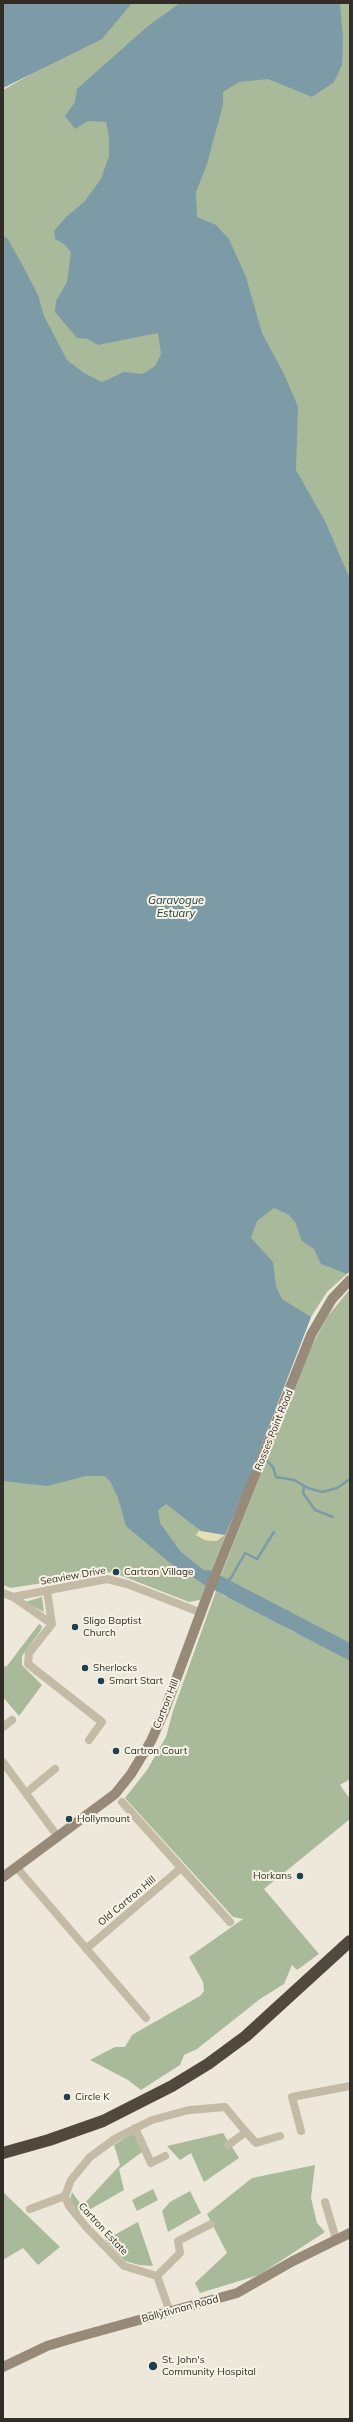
<!DOCTYPE html>
<html>
<head>
<meta charset="utf-8">
<style>
	body { margin:0 }
	#map { position:relative; width:353px; height:2422px; overflow:hidden; background:#ede8d9; font-family:Mulish,sans-serif }
	canvas { display:block }
	.frame { position:absolute; inset:0; border:4px solid #312c26; pointer-events:none }
</style>
</head>
<body>
<div id="map">
<canvas width="353" height="2422"></canvas>
<div class="frame"></div>
</div>
<script>
const context = document.querySelector('canvas').getContext('2d');
context.lineJoin = 'round';
function fillPath(path, color) {
  context.fillStyle = color;
  context.fill(path, 'evenodd');
}
function shape(rows) {
  const path = new Path2D();
  for (const r of rows) {
    path.moveTo(r[0], r[1]);
    for (let i = 2; i < r.length; i += 2) path.lineTo(r[i], r[i + 1]);
  }
  return path;
}
function strokePath(path, color, width, dash) {
  context.strokeStyle = color;
  context.lineWidth = width;
  context.lineCap = dash ? 'butt' : 'round';
  context.setLineDash(dash || []);
  context.stroke(path);
}
function label(font, color, halo, rows, align = 'center') {
  context.font = font + ' Mulish,sans-serif';
  context.lineWidth = 4;
  context.setLineDash([]);
  context.textBaseline = 'middle';
  context.strokeStyle = halo;
  context.fillStyle = color;
  for (const [text, x, y, turn = 0] of rows) {
    context.save();
    context.translate(x, y);
    context.rotate((+turn || 0) * Math.PI / 180);
    context.textAlign = isNaN(turn) ? turn : align;
    if (halo) context.strokeText(text, 0, 0);
    context.fillText(text, 0, 0);
    context.restore();
  }
}
const green = shape([
	[3,3,350,3,350,1271,327,1292,311,1317,200,1600,189,1602,112,1572,11,1588,3,1585,3,90,47,65,3,88],
	[200,1530,201,1531,224,1535,216,1541,205,1540,196,1535],
	[350,1289,350,1649,314,1634,255,1596,249,1595,219,1580,312,1345,328,1316],
	[216,1591,226,1597,235,1597,292,1631,306,1636,350,1658,350,1779,340,1785,350,1799,350,1819,264,1889,319,1954,297,1970,292,1965,284,1984,260,1999,197,2049,184,2055,180,2065,141,2090,128,2080,90,2060,115,2047,125,2047,132,2035,200,1996,204,1991,203,1982,189,1957,243,1919,233,1917,125,1798,147,1770,166,1737,173,1711],
	[42,1597,44,1612,25,1602],
	[39,1624,42,1626,41,1630,22,1656,22,1665,42,1685,19,1716,3,1697,3,1667,7,1666],
	[223,2133,239,2158,204,2182,191,2153,180,2160,167,2146],
	[134,2134,138,2139,142,2152,119,2169,124,2190,89,2210,78,2213,70,2200,72,2192,82,2206,120,2165,114,2145,129,2135],
	[315,2165,311,2198,317,2223,325,2232,259,2275,200,2293,195,2283,227,2253,207,2214,252,2178],
	[153,2189,158,2200,137,2211,132,2200],
	[190,2191,201,2213,168,2232,162,2211,170,2202],
	[3,2192,60,2247,38,2265,23,2248,3,2260],
	[138,2222,153,2266,139,2265,125,2261,105,2240]
]);
const sand = shape([
	[200,1530,215,1534,225,1535,216,1541,205,1540,196,1535]
]);
const water = shape([
	[3,3,132,3,102,39,3,88],
	[180,3,340,3,343,38,342,65,334,82,312,97,268,79,239,82,223,92,223,105,207,164,196,192,197,217,216,225,229,239,246,277,262,333,285,376,298,407,296,470,325,521,350,579,350,1271,347,1274,321,1264,314,1249,302,1241,295,1222,289,1215,274,1208,257,1221,251,1238,273,1262,276,1286,282,1299,311,1317,241,1499,225,1535,201,1531,166,1504,158,1510,160,1523,181,1552,209,1574,205,1585,170,1563,126,1526,118,1498,110,1481,104,1476,86,1476,47,1486,3,1481,3,236,8,239,24,268,38,295,44,316,67,360,84,373,102,382,124,372,143,374,155,366,161,354,158,333,98,345,88,339,77,338,55,312,56,301,67,282,71,252,64,244,55,239,54,231,66,217,84,202,101,179,109,156,109,138,106,122,88,121,75,129,65,116,75,102,77,89,148,26]
]);
const stream = shape([
	[267,1461,273,1467,276,1477,294,1480,308,1488,322,1492,337,1488,350,1479],
	[304,1486,303,1493,315,1510,333,1517],
	[222,1585,231,1578,245,1553,257,1559,274,1532]
]);
const river = shape([
	[208,1578,350,1652]
]);
const street = shape([
	[47,1590,52,1624,29,1653,28,1664,102,1722,89,1740],
	[3,1593,13,1597,107,1579,127,1584,202,1613],
	[13,1597,52,1624],
	[3,1727,12,1720],
	[3,1762,58,1837],
	[27,1792,55,1769],
	[122,1802,230,1922],
	[17,1868,146,2018],
	[86,1949,181,1868],
	[135,2128,151,2163,165,2156],
	[301,2131,292,2097,350,2086],
	[246,2132,256,2143,280,2136],
	[325,2202,336,2239],
	[30,2209,65,2196],
	[157,2276,180,2253,178,2241,211,2224],
	[170,2312,157,2276,124,2266,87,2228,69,2206,65,2196,71,2180,90,2157,116,2138,152,2120,189,2110,225,2107,246,2132,228,2145]
]);
const secondary = shape([
	[3,1877,115,1794,131,1774,151,1741,164,1712,210,1588,311,1335,332,1299,350,1280],
	[3,2367,47,2346,70,2339,237,2293,293,2261,350,2233]
]);
const highway = shape([
	[3,2153,49,2140,103,2121,172,2086,208,2064,246,2036,350,1941]
]);
const markers = [
	[116,1572,4,"#21404d"],
	[75,1627,4,"#21404d"],
	[85,1668,4,"#21404d"],
	[101,1681,4,"#21404d"],
	[116,1751,4,"#21404d"],
	[69,1819,4,"#21404d"],
	[300,1876,4,"#21404d"],
	[67,2097,4,"#21404d"],
	[153,2366,5,"#21404d"]
];
const streetNames = [
	["Rosses Point Road",274,1430,-68],
	["Seaview Drive",73,1576,-10],
	["Cartron Hill",166,1704,-68],
	["Old Cartron Hill",127,1901,-40],
	["Cartron Estate",103,2229,47],
	["Ballytivnan Road",180,2309,-15]
];
const poiNames = [
	["Cartron Village",124,1572],
	["Sligo Baptist",83,1621],
	["Church",83,1633],
	["Sherlocks",93,1668],
	["Smart Start",109,1681],
	["Cartron Court",124,1751],
	["Hollymount",77,1819],
	["Horkans",292,1876,"right"],
	["Circle K",75,2097],
	["St. John's",162,2360],
	["Community Hospital",162,2372]
];
const waterNames = [
	["Garavogue",176,901],
	["Estuary",176,914]
];
fillPath(green, '#a9ba9b');
fillPath(sand, '#e5e0b3');
fillPath(water, '#7c9ba7');
strokePath(stream, '#7c9ba7', 2.5);
strokePath(river, '#7c9ba7', 16);
strokePath(street, '#c4bba7', 8);
strokePath(secondary, '#978a79', 10);
strokePath(highway, '#51483e', 12);
for (const [x, y, r, color] of markers) {
  const dot = new Path2D();
  dot.arc(x, y, r, 0, 2 * Math.PI);
  context.fillStyle = color;
  context.fill(dot);
  strokePath(dot, '#f6f2e4', 1.5);
}
label('10px', '#312c26', '#f6f2e4', streetNames);
label('10px', '#312c26', '#f6f2e4', poiNames, 'left');
label('italic 11px', '#21404d', '#f6f2e4', waterNames);
</script>
</body>
</html>
